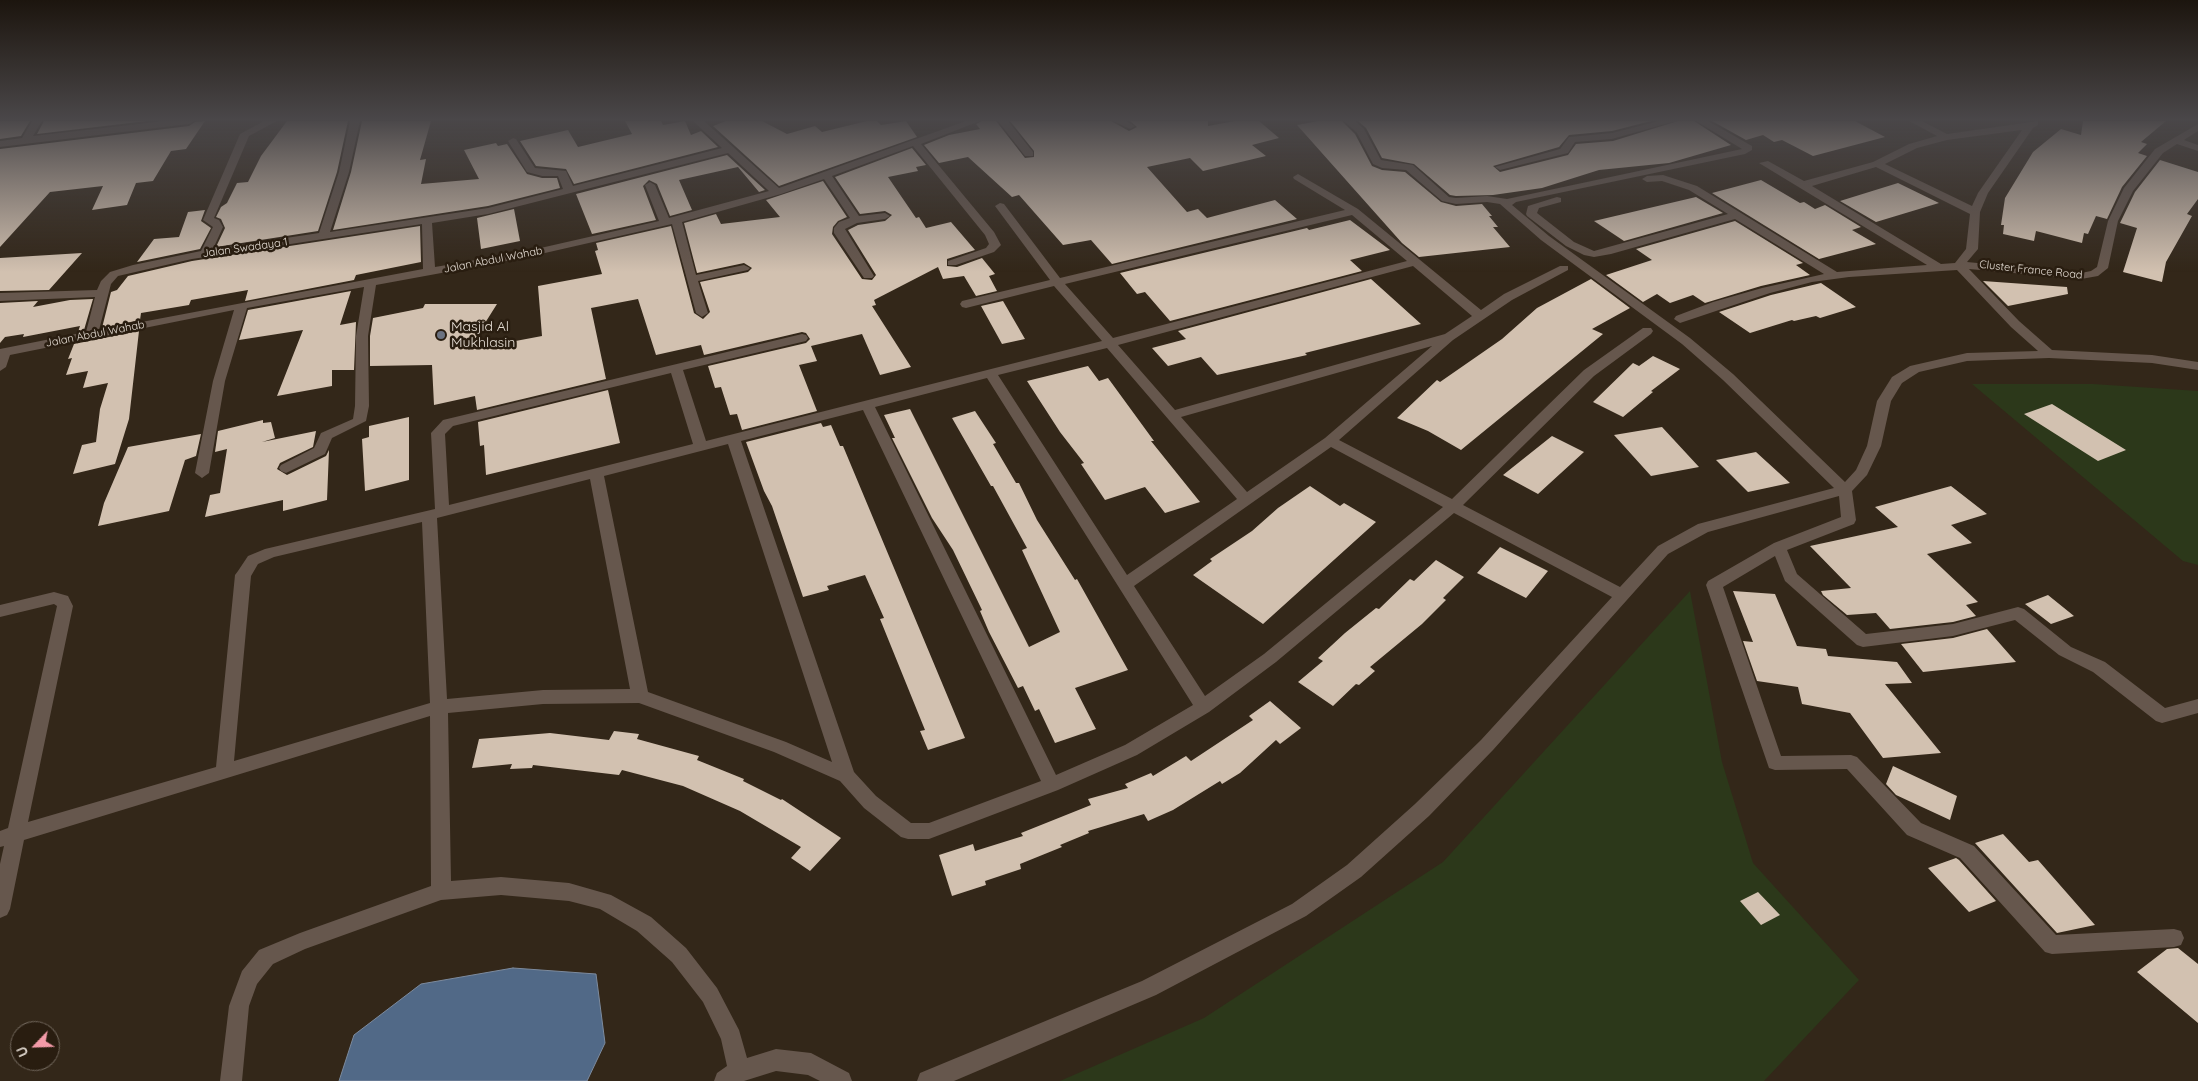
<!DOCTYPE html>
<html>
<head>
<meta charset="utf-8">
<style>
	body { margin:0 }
	#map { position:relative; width:2198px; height:1081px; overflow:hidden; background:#332719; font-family:Quicksand,sans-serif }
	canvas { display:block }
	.north { position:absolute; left:10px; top:1021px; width:50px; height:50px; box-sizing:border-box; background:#291d10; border:1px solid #73695e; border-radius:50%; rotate:246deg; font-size:14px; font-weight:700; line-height:20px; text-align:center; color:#e3dbd2 }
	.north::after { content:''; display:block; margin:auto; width:18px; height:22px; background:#f39aa8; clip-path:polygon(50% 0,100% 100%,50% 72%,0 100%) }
</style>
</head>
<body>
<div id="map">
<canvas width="2198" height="1081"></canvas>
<div class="north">U</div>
</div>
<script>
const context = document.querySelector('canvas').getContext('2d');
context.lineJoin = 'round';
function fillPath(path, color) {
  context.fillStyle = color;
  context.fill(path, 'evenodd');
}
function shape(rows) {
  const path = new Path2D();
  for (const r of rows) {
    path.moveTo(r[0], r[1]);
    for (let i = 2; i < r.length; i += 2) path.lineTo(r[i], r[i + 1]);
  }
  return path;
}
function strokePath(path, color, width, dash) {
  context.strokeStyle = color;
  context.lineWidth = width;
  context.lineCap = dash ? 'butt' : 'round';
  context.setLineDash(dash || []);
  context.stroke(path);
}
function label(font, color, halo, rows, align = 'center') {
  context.font = font + ' Quicksand,sans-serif';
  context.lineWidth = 5;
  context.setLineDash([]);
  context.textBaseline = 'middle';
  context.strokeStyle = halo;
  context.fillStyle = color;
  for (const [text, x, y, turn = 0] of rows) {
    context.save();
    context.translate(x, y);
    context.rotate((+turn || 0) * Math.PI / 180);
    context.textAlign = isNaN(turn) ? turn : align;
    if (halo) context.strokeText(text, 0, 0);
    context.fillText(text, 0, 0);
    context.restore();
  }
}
const green = shape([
	[1972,384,2093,384,2198,391,2198,565,2183,561],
	[1690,591,1722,762,1753,863,1859,980,1764,1081,1060,1081,1204,1018,1443,862]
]);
const water = shape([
	[513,968,596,974,605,1043,587,1081,339,1081,354,1035,421,984,513,968]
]);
const building = shape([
	[0,121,30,121,21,136,0,139],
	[44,121,147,121,37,134],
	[205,121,186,149,171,151,153,181,136,183,127,205,92,210,103,186,50,192,0,247,0,149,189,126,195,122],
	[287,121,348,121,337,172,318,231,216,247,225,228,221,219,216,217,221,207,227,203,237,183,248,182,261,156],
	[362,121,431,121,420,160,426,159,421,184,479,179,464,150,496,143,498,146,507,144,527,174,542,178,557,178,560,188,488,206,333,230,351,172],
	[625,121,661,121,663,125,685,121,691,135,701,131,718,147,574,184,566,169,536,166,520,141,568,130,578,147,632,134],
	[726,121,762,121,787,134,815,126,822,132,867,121,877,121,881,125,906,121,917,137,779,186,713,126],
	[982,121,996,121,1025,158,1034,157,1034,151,1010,121,1111,121,1129,131,1137,127,1130,121,1208,121,1208,126,1235,121,1259,121,1279,138,1252,145,1266,156,1203,171,1190,158,1147,167,1187,212,1198,209,1207,218,1275,200,1297,219,1112,264,1091,240,1063,245,1019,195,1012,197,968,157,939,163,924,145,949,135,980,129,976,124],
	[1318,121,1342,121,1355,134,1372,166,1382,170,1405,172,1441,202,1456,206,1482,204,1492,216,1489,216,1498,227,1493,227,1510,247,1419,257,1402,243,1297,125],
	[1358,121,1651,121,1612,131,1569,135,1559,147,1493,166,1500,172,1568,155,1576,144,1613,141,1678,121,1694,121,1731,145,1669,163,1599,170,1542,188,1493,195,1456,196,1450,195,1414,164,1382,158,1366,128],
	[1712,121,1855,121,1885,137,1813,156,1782,140,1774,142,1763,135,1746,140],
	[2083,121,2166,121,2141,142,2147,144,2138,153,2147,156,2122,187,2107,219,2096,216,2088,234,2084,233,2082,243,2036,231,2034,241,2003,234,2004,225,2001,225,2005,198,2033,152,2061,129,2081,135],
	[912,148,926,165,916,167,918,171,888,177,916,218,919,217,926,228,951,222,975,250,947,259,947,266,957,267,982,258,995,274,989,276,997,291,976,296,964,276,943,279,938,267,874,300,876,305,872,306,911,367,880,375,862,334,811,346,817,361,799,365,817,411,742,430,737,414,730,415,721,387,715,388,708,366,806,343,810,339,806,333,802,332,704,355,701,345,656,355,638,299,591,308,606,379,477,410,475,396,434,405,432,365,370,366,370,336,373,318,423,308,425,304,497,304,468,350,542,336,538,286,602,274,595,251,598,250,596,243,671,226,694,313,703,319,710,312,700,282,748,272,752,268,744,263,697,273,684,223,716,214,721,224,780,217,766,200,823,181,847,217,838,221,833,227,832,234,862,279,872,280,876,275,848,230,858,225,885,221,892,215,885,211,860,214,835,177],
	[727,155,765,190,759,192,738,167,679,180,692,210,670,216,657,184,649,180,643,186,656,220,592,234,576,194],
	[2160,160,2198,172,2198,199,2187,214,2192,216,2166,262,2162,282,2123,272,2137,228,2120,223,2135,192],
	[1761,180,1800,203,1804,202,1815,209,1825,205,1861,227,1852,230,1876,244,1819,259,1712,193],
	[1898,183,1939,203,1876,222,1840,201],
	[1696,197,1723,213,1624,241,1594,221],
	[514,209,520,241,481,249,477,218],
	[205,210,201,221,211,228,200,249,137,262,154,239,179,237,188,212],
	[1350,220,1390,250,1350,260,1362,271,1170,321,1145,292,1137,294,1120,273,1307,228,1309,230],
	[1735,221,1803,263,1796,265,1810,275,1761,286,1705,303,1693,295,1670,303,1657,294,1643,302,1606,275,1652,260,1636,249],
	[420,226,421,262,356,275,354,280,245,301,248,290,191,300,189,305,141,313,140,320,102,328,111,292,117,290,128,276,192,261],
	[82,253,49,290,0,291,0,258],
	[1371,279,1421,324,1305,353,1307,355,1217,375,1201,357,1168,366,1152,348,1186,339,1178,331],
	[1591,279,1630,308,1592,329,1603,334,1461,450,1428,431,1397,418,1437,380,1440,382,1502,339,1537,308],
	[1983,281,2067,287,2068,294,2008,306],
	[1821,283,1856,307,1820,318,1816,316,1794,321,1792,320,1750,333,1719,312,1771,295],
	[351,291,340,325,356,322,354,370,332,370,332,386,277,396,303,330,239,340,248,310],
	[93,299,84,330,78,332,80,326,23,337,24,334,5,337,0,343,0,303,38,301,33,307,70,300],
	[1003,301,1025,339,1002,344,981,306],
	[139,331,129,419,115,464,73,474,82,445,96,442,100,409,108,383,83,388,88,371,66,375,72,358,68,359,74,344],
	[1653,356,1680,369,1651,391,1653,392,1623,417,1593,402,1633,363,1639,366],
	[1088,366,1099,381,1108,378,1154,441,1151,441,1200,502,1165,513,1145,487,1105,500,1081,464,1084,463,1060,432,1027,381],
	[608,390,620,443,486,475,484,445,480,446,478,422],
	[2052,404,2126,450,2098,461,2024,414],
	[910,409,1029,647,1060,632,1022,550,1027,548,993,486,991,486,952,418,975,411,996,443,993,444,1016,483,1019,483,1037,520,1075,580,1077,579,1128,670,1075,688,1096,729,1055,743,1039,709,1035,711,1023,686,1018,688,989,632,980,611,982,610,953,550,932,518,892,438,895,438,884,415],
	[409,417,409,480,365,491,362,439,369,437,369,426],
	[263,420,263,423,271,422,275,438,262,442,316,431,313,447,280,463,277,469,287,475,326,456,329,450,327,500,283,511,283,500,205,517,210,495,220,493,227,449,215,452,218,431],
	[821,423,823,427,831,425,840,446,843,446,965,738,928,750,920,731,925,730,880,619,884,618,865,575,827,586,829,590,803,597,772,506,764,491,746,442],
	[1662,427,1699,467,1651,476,1614,435],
	[201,434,196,456,185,460,169,511,98,526,104,503,128,447],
	[1552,436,1584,452,1538,494,1503,475],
	[1756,452,1790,483,1748,492,1716,460],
	[1310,486,1340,506,1344,503,1376,522,1263,624,1193,575,1212,561,1210,559,1252,531,1278,508],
	[1951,486,1987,514,1951,525,1972,543,1927,554,1978,602,1966,605,1976,616,1953,622,1890,629,1876,613,1847,615,1823,595,1821,591,1851,588,1810,546,1898,527,1875,507],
	[1500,547,1548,571,1526,598,1477,573],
	[1436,560,1464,577,1443,598,1446,600,1422,624,1370,667,1375,671,1359,685,1356,684,1333,706,1298,682,1323,661,1318,658,1345,633,1376,608,1379,609,1410,579,1414,581],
	[1733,591,1775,594,1797,646,1826,649,1828,656,1897,662,1912,683,1885,684,1941,753,1883,758,1850,713,1802,704,1798,687,1757,681,1743,641,1753,642],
	[2048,595,2074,616,2051,624,2025,604],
	[1987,629,2016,662,1923,672,1901,644,1953,638],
	[1270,701,1301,728,1280,744,1276,740,1240,773,1222,784,1220,781,1173,810,1148,821,1144,814,1088,831,1089,833,1060,845,1062,847,1020,864,1021,869,985,881,986,885,952,896,939,855,973,844,975,851,1023,836,1021,833,1091,805,1088,799,1128,788,1125,784,1151,773,1153,776,1186,756,1191,761,1253,720,1249,716],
	[614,731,639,734,637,739,699,756,697,760,744,779,743,781,781,800,782,799,841,838,810,871,791,858,801,847,740,811,683,786,622,770,619,775,533,765,532,768,510,769,512,764,472,768,479,739,550,733,609,740],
	[1893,766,1957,796,1950,820,1896,795,1886,784],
	[2003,834,2029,862,2038,860,2095,925,2057,933,1975,843],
	[1956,858,1959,860,1996,901,1969,912,1928,868],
	[1758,892,1780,915,1761,925,1740,901],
	[2178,948,2198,964,2198,1023,2137,972,2167,949]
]);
const minor = shape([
	[32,121,42,121,33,136,164,121,194,121,189,124,0,147,0,141,22,138,32,121],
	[264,121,277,121,249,136,214,218,219,220,223,227,213,249,319,233,339,172,350,121,360,121,349,172,330,232,488,208,563,189,558,176,542,176,527,172,508,141,513,138,516,139,535,168,566,171,573,186,722,148,693,121,704,121,779,188,966,121,980,121,921,144,994,232,1001,245,994,252,956,265,948,265,948,261,986,248,989,244,985,235,913,146,832,176,859,216,885,213,890,216,885,219,857,223,845,229,874,276,872,278,864,278,834,233,834,228,839,222,850,218,824,179,781,194,682,222,696,275,744,265,750,268,748,270,698,281,708,313,702,317,696,313,672,224,523,258,376,285,368,336,369,406,366,421,332,438,325,454,286,473,281,471,279,468,281,465,314,448,321,433,353,419,355,406,356,336,364,287,247,308,225,381,209,473,202,478,195,473,213,381,234,310,10,355,6,367,0,371,0,349,86,332,95,297,0,301,0,293,97,290,101,281,110,272,133,265,201,251,213,227,203,220,240,134,264,121],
	[728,153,769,191,669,218,655,185,650,182,645,185,659,221,523,252,435,267,432,223,488,214,728,153],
	[422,224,423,269,99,330,111,284,118,276,192,259,422,224],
	[998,121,1008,121,1033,152,1033,156,1025,156,998,121],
	[1113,121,1126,121,1135,126,1130,129,1113,121],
	[1344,121,1355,121,1364,129,1381,160,1413,165,1449,197,1456,198,1487,196,1507,199,1742,149,1696,121,1708,121,1752,146,1752,150,1745,154,1516,202,1512,205,1549,236,1690,338,1733,374,1845,482,1856,470,1867,446,1877,401,1892,377,1910,366,1967,353,2038,351,2011,327,1957,270,1849,277,1812,282,1770,293,1680,323,1674,319,1676,316,1713,302,1762,288,1824,274,1735,219,1611,254,1594,257,1584,255,1566,246,1527,216,1526,214,1528,206,1557,197,1561,198,1561,202,1539,208,1537,213,1574,242,1594,251,1728,214,1689,190,1662,181,1647,182,1642,179,1647,176,1663,175,1697,186,1837,272,1927,265,1759,163,1768,161,1804,181,1873,162,1909,144,1937,136,1909,121,1922,121,1947,134,2038,121,2038,125,2033,128,1988,193,1980,212,1978,249,1967,262,2081,273,2091,271,2097,267,2108,221,2124,188,2155,149,2198,124,2198,131,2184,140,2198,145,2198,151,2177,144,2163,153,2133,191,2118,221,2108,268,2098,276,2081,279,1969,269,2019,321,2052,350,2152,355,2198,362,2198,370,2152,363,2049,358,1967,361,1919,372,1902,383,1891,401,1881,446,1867,475,1852,491,1856,520,1854,524,1787,550,1797,574,1866,634,1953,624,2018,607,2024,609,2071,647,2105,662,2165,708,2198,699,2198,713,2162,723,2156,721,2093,672,2059,655,2015,620,1953,636,1863,647,1857,645,1785,581,1775,556,1723,587,1781,756,1851,755,1857,757,1921,823,1974,846,2056,935,2174,929,2181,931,2184,938,2181,945,2174,947,2052,954,2045,952,1960,858,1907,835,1847,769,1775,770,1769,768,1706,585,1708,581,1774,543,1841,517,1839,496,1708,532,1668,554,1493,750,1429,816,1361,877,1306,916,1156,995,954,1081,917,1081,920,1073,1142,981,1292,904,1347,865,1415,804,1481,740,1612,597,1454,513,1276,662,1209,712,1137,755,1058,790,929,839,908,839,901,837,864,808,840,781,774,752,639,703,543,704,448,713,451,881,501,877,569,883,611,895,651,917,686,948,717,988,739,1030,747,1058,776,1049,811,1053,849,1073,852,1081,820,1081,808,1075,776,1071,744,1081,714,1081,717,1073,727,1066,721,1039,703,1002,672,962,637,931,600,909,569,901,501,895,441,900,305,949,273,964,257,984,249,1006,242,1081,220,1081,229,1006,242,971,259,950,300,933,431,886,430,716,24,840,10,909,7,915,0,918,0,864,4,846,0,847,0,831,8,828,57,606,54,604,0,617,0,605,54,592,68,596,73,606,28,822,216,767,235,575,238,571,248,556,265,549,435,509,431,433,443,420,802,334,806,335,808,338,806,341,683,370,706,441,1102,341,1054,286,966,308,962,307,960,304,962,301,1050,280,995,206,1000,203,1004,204,1060,278,1345,210,1294,179,1293,177,1298,174,1358,209,1481,310,1504,294,1560,266,1568,266,1568,270,1512,300,1453,340,1339,440,1452,499,1584,370,1643,328,1651,328,1653,331,1651,334,1594,376,1463,505,1620,587,1658,546,1698,524,1834,488,1723,380,1682,344,1541,240,1500,204,1487,202,1456,204,1442,201,1406,170,1382,168,1373,164,1357,133,1344,121],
	[2022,130,1978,193,1972,206,1885,164,1917,148,1947,140,2022,130],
	[1876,167,1970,214,1966,249,1955,263,1941,264,1812,186,1876,167],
	[1352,215,1407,261,1113,338,1065,284,1352,215],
	[1413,266,1472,316,1445,334,1175,410,1118,345,1413,266],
	[1432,346,1325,438,1247,492,1181,417,1432,346],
	[1107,348,1237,499,1127,575,998,375,1107,348],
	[671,373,693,444,449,505,445,434,453,426,671,373],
	[987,378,1193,705,1125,745,1056,775,875,407,987,378],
	[863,410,1041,781,929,823,911,823,876,796,854,772,741,441,863,410],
	[728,444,832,762,786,742,648,692,604,476,728,444],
	[1331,447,1443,507,1264,654,1205,696,1134,586,1331,447],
	[590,479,630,689,543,690,447,699,437,518,590,479],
	[422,522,430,703,234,761,251,576,258,564,274,557,422,522],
	[1659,121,1676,121,1612,139,1575,142,1568,153,1500,170,1495,167,1560,149,1569,137,1612,133,1659,121]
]);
const markers = [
	[441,335,5,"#6b7280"]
];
const farStreetnames = [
	["Jalan Swadaya 1",245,248,-8],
	["Jalan Abdul Wahab",493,260,-11],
	["Cluster France Road",2031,270,6],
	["Jalan Abdul Wahab",95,334,-11]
];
const poiNames = [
	["Masjid Al",451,327],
	["Mukhlasin",451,343]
];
fillPath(green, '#2c381a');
fillPath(water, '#516987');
strokePath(water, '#7d8b9e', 1);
fillPath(building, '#d2c1b0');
fillPath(minor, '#66574d');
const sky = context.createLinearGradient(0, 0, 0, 272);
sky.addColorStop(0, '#1c150e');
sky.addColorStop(0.44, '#4a4749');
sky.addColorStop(1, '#4a474900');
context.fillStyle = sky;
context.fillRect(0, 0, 2198, 272);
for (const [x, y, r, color] of markers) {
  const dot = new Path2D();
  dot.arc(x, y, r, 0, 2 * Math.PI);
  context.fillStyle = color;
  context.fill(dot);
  strokePath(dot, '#291d10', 2);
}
label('11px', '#e3dbd2', '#291d10', farStreetnames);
label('14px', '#e3dbd2', '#291d10', poiNames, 'left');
</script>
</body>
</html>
